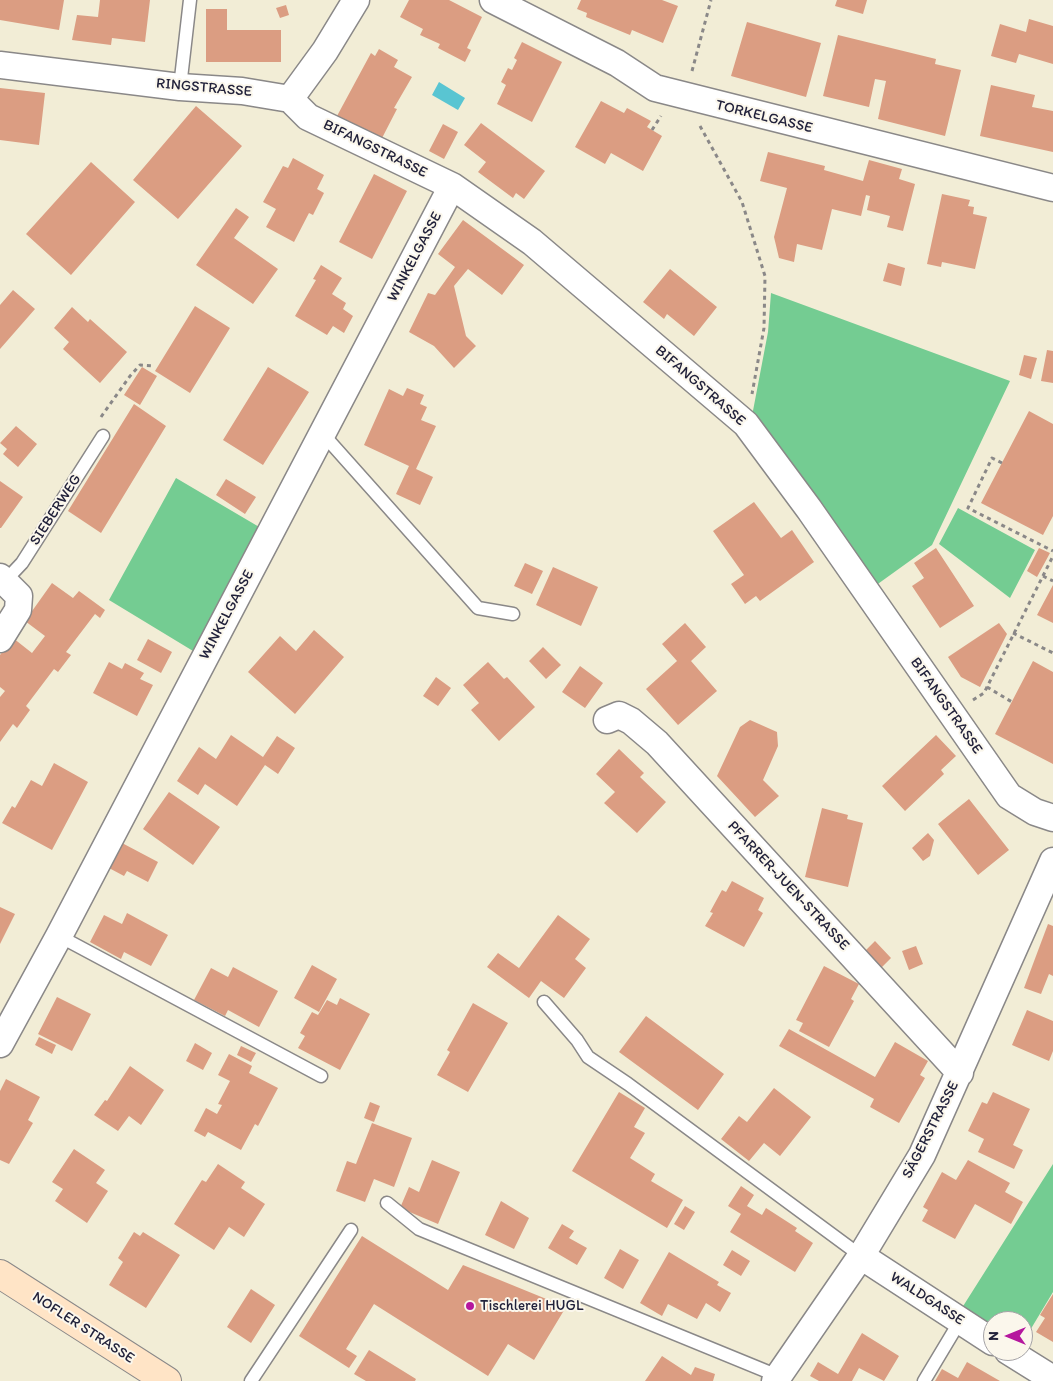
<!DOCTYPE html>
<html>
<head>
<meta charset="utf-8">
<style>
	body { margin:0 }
	#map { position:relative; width:1053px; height:1381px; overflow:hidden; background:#f2edd6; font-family:Itim,sans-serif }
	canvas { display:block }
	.north { position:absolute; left:983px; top:1311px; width:50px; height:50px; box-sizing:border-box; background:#fbf7ec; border:1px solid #a4a2a5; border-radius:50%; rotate:270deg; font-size:14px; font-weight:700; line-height:20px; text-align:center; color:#22223b }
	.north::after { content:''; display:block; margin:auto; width:18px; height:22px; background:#b5179e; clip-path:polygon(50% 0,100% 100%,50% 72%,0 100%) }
</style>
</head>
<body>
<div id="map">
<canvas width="1053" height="1381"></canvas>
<div class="north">N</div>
</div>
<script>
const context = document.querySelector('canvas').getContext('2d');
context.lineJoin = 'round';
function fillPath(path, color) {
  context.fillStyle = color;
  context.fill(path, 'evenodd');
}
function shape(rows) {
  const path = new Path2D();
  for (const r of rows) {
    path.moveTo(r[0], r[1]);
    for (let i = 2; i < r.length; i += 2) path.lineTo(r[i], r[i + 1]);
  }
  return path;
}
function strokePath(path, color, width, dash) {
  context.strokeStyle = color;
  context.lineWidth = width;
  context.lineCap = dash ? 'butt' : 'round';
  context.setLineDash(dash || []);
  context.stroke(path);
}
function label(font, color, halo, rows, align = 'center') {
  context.font = font + ' Itim,sans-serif';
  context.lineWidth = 4;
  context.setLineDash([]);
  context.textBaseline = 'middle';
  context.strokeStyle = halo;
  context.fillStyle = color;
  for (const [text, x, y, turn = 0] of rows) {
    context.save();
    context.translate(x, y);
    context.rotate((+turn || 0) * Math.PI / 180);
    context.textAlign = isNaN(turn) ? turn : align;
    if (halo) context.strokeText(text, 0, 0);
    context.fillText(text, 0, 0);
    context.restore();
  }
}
const green = shape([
	[771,293,1010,381,932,545,875,586,752,416,768,332],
	[176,478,266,531,198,654,109,600],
	[958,508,1035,550,1010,598,939,544],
	[1053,1164,1053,1292,1023,1342,1023,1321,993,1321,993,1331,960,1311]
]);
const water = shape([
	[439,82,465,98,458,110,432,95]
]);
const building = shape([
	[0,0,64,0,59,30,0,20],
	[100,0,150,0,145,42,112,38,111,45,72,40,77,15,98,17],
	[409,0,449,0,482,17,467,48,471,50,465,62,438,48,440,44,420,35,423,29,400,17],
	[581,0,662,0,678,6,663,43,632,30,630,35,586,17,587,13,577,9],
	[837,0,867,0,863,14,835,6],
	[286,5,289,15,280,18,276,8],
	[206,9,227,9,227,30,281,30,281,62,206,62],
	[1029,19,1053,26,1053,64,1019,54,1016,63,991,56,1000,24,1026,32],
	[747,22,821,43,806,97,731,76],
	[838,35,936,59,935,64,961,70,945,136,878,119,886,81,875,79,869,107,823,96],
	[522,42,562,62,532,122,497,104,506,85,501,82,508,68,512,70,517,60,514,58],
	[379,49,398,60,394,67,412,77,394,108,397,109,381,140,337,116,371,53,375,56],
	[991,85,1035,95,1032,107,1053,111,1053,152,980,136],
	[0,88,45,93,39,145,0,140],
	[601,101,624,113,627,108,651,121,647,127,662,136,643,171,611,153,605,164,575,147],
	[196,106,242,146,178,219,133,180],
	[481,123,545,171,524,199,516,193,513,198,478,172,486,162,464,145],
	[443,124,458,132,444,159,429,151],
	[768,152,825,166,824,170,863,181,869,160,902,169,899,179,915,184,903,231,887,227,890,216,867,210,870,196,866,195,861,216,832,209,822,250,797,244,794,262,779,258,774,237,787,188,760,181],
	[293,158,324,175,317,189,324,193,313,215,309,213,294,242,266,227,276,209,263,202,283,166,288,168],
	[91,162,135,202,71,275,26,234],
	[374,174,407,191,372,259,339,242],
	[942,194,970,200,968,206,974,207,973,214,987,217,975,269,942,262,941,267,927,264],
	[236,208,249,217,234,238,278,269,253,304,196,265],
	[463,220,524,265,502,295,468,269,454,286,466,336,476,346,454,368,434,346,409,332,428,293,435,295,455,267,438,254],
	[888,263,905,268,901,286,883,281],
	[321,265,342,278,332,294,346,303,343,309,353,316,344,333,333,326,327,335,295,316,316,280,313,279],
	[670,269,717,307,694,336,667,314,664,319,643,302],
	[13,290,35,309,0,349,0,305],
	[195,306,230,328,190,393,155,371],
	[72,307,88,322,90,319,127,352,100,383,63,349,69,342,54,328],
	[1047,350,1053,351,1053,383,1041,381],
	[1024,355,1037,358,1031,379,1019,375],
	[142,367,157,376,140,405,124,395],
	[268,367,309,392,263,465,223,440],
	[407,388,424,395,420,404,427,407,421,420,436,426,416,469,433,477,420,505,396,494,409,466,364,445,389,389,403,396],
	[134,404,166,426,101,533,68,511],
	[1029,411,1053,424,1053,516,1043,535,981,503],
	[16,426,37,444,18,467,3,454,7,449,0,443],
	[226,479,256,497,245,514,216,495],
	[0,481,23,497,1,528,0,528],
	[754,502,781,538,792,530,814,562,760,601,756,596,745,604,731,584,744,575,713,531],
	[936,548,974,606,940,628,912,586,924,578,914,563],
	[1039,548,1050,553,1037,577,1027,571],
	[525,563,543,571,532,594,514,586],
	[553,567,598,587,581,626,536,605],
	[52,583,73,598,79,591,105,610,100,618,95,614,66,652,71,655,58,672,54,669,26,706,30,710,17,728,13,724,0,742,0,697,5,691,0,687,0,655,13,638,32,653,45,636,25,621],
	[1053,585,1053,623,1037,615],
	[685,623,706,647,691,661,717,691,678,725,646,689,677,661,662,644],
	[999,623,1007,634,980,687,961,677,948,657],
	[314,630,344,657,295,714,248,672,280,636,296,651],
	[148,639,172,652,161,673,137,660],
	[543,647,561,665,546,679,529,661],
	[1033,661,1053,672,1053,764,995,734],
	[109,662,122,669,125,663,144,673,140,679,153,685,137,716,93,693],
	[488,662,504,679,507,677,535,707,499,741,471,710,479,703,463,685],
	[580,666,603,683,585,708,562,692],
	[436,677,451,688,438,706,423,696],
	[750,720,777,732,778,746,763,780,779,796,755,817,717,776,740,727],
	[231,735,263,757,277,736,295,748,278,774,265,765,237,806,205,784,198,795,177,781,199,747,216,759],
	[936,735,956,756,941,770,944,774,905,811,882,786],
	[619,749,644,773,640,777,666,802,637,833,604,803,615,792,596,774],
	[54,763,88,782,52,850,2,823,12,806,15,808,31,780,42,786],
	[169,792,220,827,193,865,143,829],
	[969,799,1009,850,978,875,938,824],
	[822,808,848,815,847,819,863,823,848,887,805,877],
	[928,833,934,840,930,856,923,861,912,848],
	[122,843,158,862,148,882,127,871,124,876,109,868],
	[732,881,764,898,758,910,763,913,744,947,705,926,713,913,710,912,722,890,726,892],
	[0,907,15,914,0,944],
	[127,913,168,935,151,966,124,952,121,959,90,942,104,915,122,924],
	[558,915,590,939,575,959,586,968,564,998,541,981,529,998,487,967,498,953,519,968],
	[1048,924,1053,926,1053,976,1049,974,1041,994,1024,988],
	[875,941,891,958,881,968,865,951],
	[916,946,923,964,909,970,902,951],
	[312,965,337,979,319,1012,294,998],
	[824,966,859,984,851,999,854,1001,829,1047,799,1031,803,1023,796,1020],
	[233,967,278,991,259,1027,228,1010,225,1016,194,1000,211,968,228,977],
	[57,997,91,1014,72,1051,38,1034],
	[340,998,370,1014,340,1070,298,1048,305,1036,300,1033,312,1012,318,1015,327,1000,337,1005],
	[473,1003,508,1023,468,1092,437,1075,450,1052,447,1050],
	[1027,1010,1053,1021,1053,1051,1049,1061,1012,1045],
	[646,1016,724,1074,698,1110,619,1052],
	[789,1029,875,1077,895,1042,928,1061,920,1075,925,1078,899,1123,870,1107,874,1099,779,1046],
	[39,1037,56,1045,52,1054,35,1045],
	[195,1043,212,1053,203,1070,186,1061],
	[241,1046,256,1053,251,1062,237,1055],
	[229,1054,252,1066,249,1073,278,1088,258,1126,255,1124,241,1150,208,1132,205,1137,194,1131,206,1108,217,1114,222,1105,218,1104,230,1081,218,1075],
	[130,1066,164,1090,141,1125,129,1116,118,1131,94,1115,105,1100,107,1101],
	[6,1079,40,1097,28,1120,33,1123,9,1164,0,1160,0,1091],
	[774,1088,811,1117,780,1156,764,1143,749,1161,721,1139,739,1116,747,1122],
	[619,1092,645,1108,634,1127,645,1133,630,1158,655,1174,651,1181,683,1200,667,1228,572,1171],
	[993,1092,1030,1109,1013,1145,1023,1150,1014,1169,978,1152,984,1139,968,1131,982,1102,987,1104],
	[370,1102,380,1106,374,1122,364,1118],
	[372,1123,412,1138,394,1187,374,1179,365,1202,336,1191,347,1161,356,1164],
	[74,1149,105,1170,96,1183,108,1191,87,1223,55,1201,63,1189,52,1182],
	[432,1160,460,1172,438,1224,400,1208,409,1187,419,1192],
	[968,1160,1010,1183,1005,1192,1023,1202,1011,1224,975,1204,955,1239,922,1221,928,1210,923,1207,942,1172,956,1180],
	[218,1164,245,1182,241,1188,265,1204,244,1237,229,1227,214,1250,174,1224,202,1180,206,1182],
	[741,1186,754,1195,747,1206,762,1215,766,1208,797,1228,795,1231,813,1243,795,1272,730,1232,741,1214,728,1206],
	[501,1201,529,1218,514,1249,485,1235],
	[685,1206,695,1212,684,1230,674,1224],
	[562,1224,574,1231,569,1238,587,1248,577,1265,548,1248],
	[134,1232,140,1236,143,1232,180,1255,146,1308,109,1285,123,1262,118,1258],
	[362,1236,448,1290,463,1265,566,1307,534,1360,508,1344,488,1376,374,1304,346,1349,357,1356,349,1368,299,1336],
	[620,1249,639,1260,623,1289,604,1278],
	[732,1250,750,1261,741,1276,723,1265],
	[669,1252,719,1282,717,1285,731,1293,720,1312,706,1303,697,1319,668,1304,662,1316,640,1303],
	[251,1289,275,1305,251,1343,227,1327],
	[1053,1294,1053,1342,1036,1332,1045,1318,1040,1315],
	[862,1333,899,1356,884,1381,859,1368,852,1381,819,1381,810,1376,818,1362,838,1374],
	[369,1350,416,1379,415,1381,366,1381,354,1374],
	[662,1356,691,1375,695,1367,715,1374,713,1381,645,1381],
	[967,1362,1000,1381,935,1381,942,1369,958,1378]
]);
const path = shape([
	[692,71,711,0],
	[700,126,742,202,765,276,764,328,752,394],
	[652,130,661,116],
	[101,417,130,376,140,365,154,366],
	[1002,463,992,458,968,508,1053,551],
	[1043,576,1053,581],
	[1013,633,1053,653],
	[987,687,1012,702],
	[973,700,984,693,1053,556]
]);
const lane = shape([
	[180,87,190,0],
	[322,433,478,608,513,614],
	[5,581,22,563,103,436],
	[59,936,321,1076],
	[544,1002,577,1040,588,1057,628,1084,861,1256],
	[387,1203,419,1229,778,1376],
	[251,1381,351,1230],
	[924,1381,960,1321]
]);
const street = shape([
	[493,0,617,63,655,88,1053,188],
	[0,65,180,87,242,91,290,99],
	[290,99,308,117,452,186,532,242,746,424,809,509,1009,796,1035,812,1053,818],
	[290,99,325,51,356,0],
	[0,577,19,596,18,610,0,639],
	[607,720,619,715,631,721,657,743,960,1073],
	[0,1044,59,936,452,186],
	[861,1256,993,1342],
	[1008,1351,1053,1379],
	[775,1381,861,1256,922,1155,1053,861]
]);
const secondary = shape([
	[0,1274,167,1381]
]);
const markers = [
	[470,1306,5,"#b5179e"]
];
const streetNames = [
	["RINGSTRASSE",204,88,5],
	["TORKELGASSE",764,117,14],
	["BIFANGSTRASSE",375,149,26],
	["WINKELGASSE",415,257,-62],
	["BIFANGSTRASSE",700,386,41],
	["SIEBERWEG",56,510,-57],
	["WINKELGASSE",227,615,-62],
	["BIFANGSTRASSE",946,706,55],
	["PFARRER-JUEN-STRASSE",788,886,47],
	["SÄGERSTRASSE",931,1130,-63],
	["WALDGASSE",927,1299,33],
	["NOFLER STRASSE",83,1328,33]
];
const poiNames = [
	["Tischlerei HUGL",480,1306]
];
fillPath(green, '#74cc92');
fillPath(water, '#59c5d2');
fillPath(building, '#db9d82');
strokePath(lane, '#8a8888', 15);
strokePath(street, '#8a8888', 29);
strokePath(secondary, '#8a8888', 30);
strokePath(path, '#8a8888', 3, [4, 4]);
strokePath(lane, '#fff', 12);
strokePath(street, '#fff', 26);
strokePath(secondary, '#ffe4c6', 28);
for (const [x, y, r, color] of markers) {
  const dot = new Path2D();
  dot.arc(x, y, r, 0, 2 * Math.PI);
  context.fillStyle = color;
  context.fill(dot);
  strokePath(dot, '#fbf7ec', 2);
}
label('15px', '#22223b', '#fbf7ec', streetNames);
label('15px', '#22223b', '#fbf7ec', poiNames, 'left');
</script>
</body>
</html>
